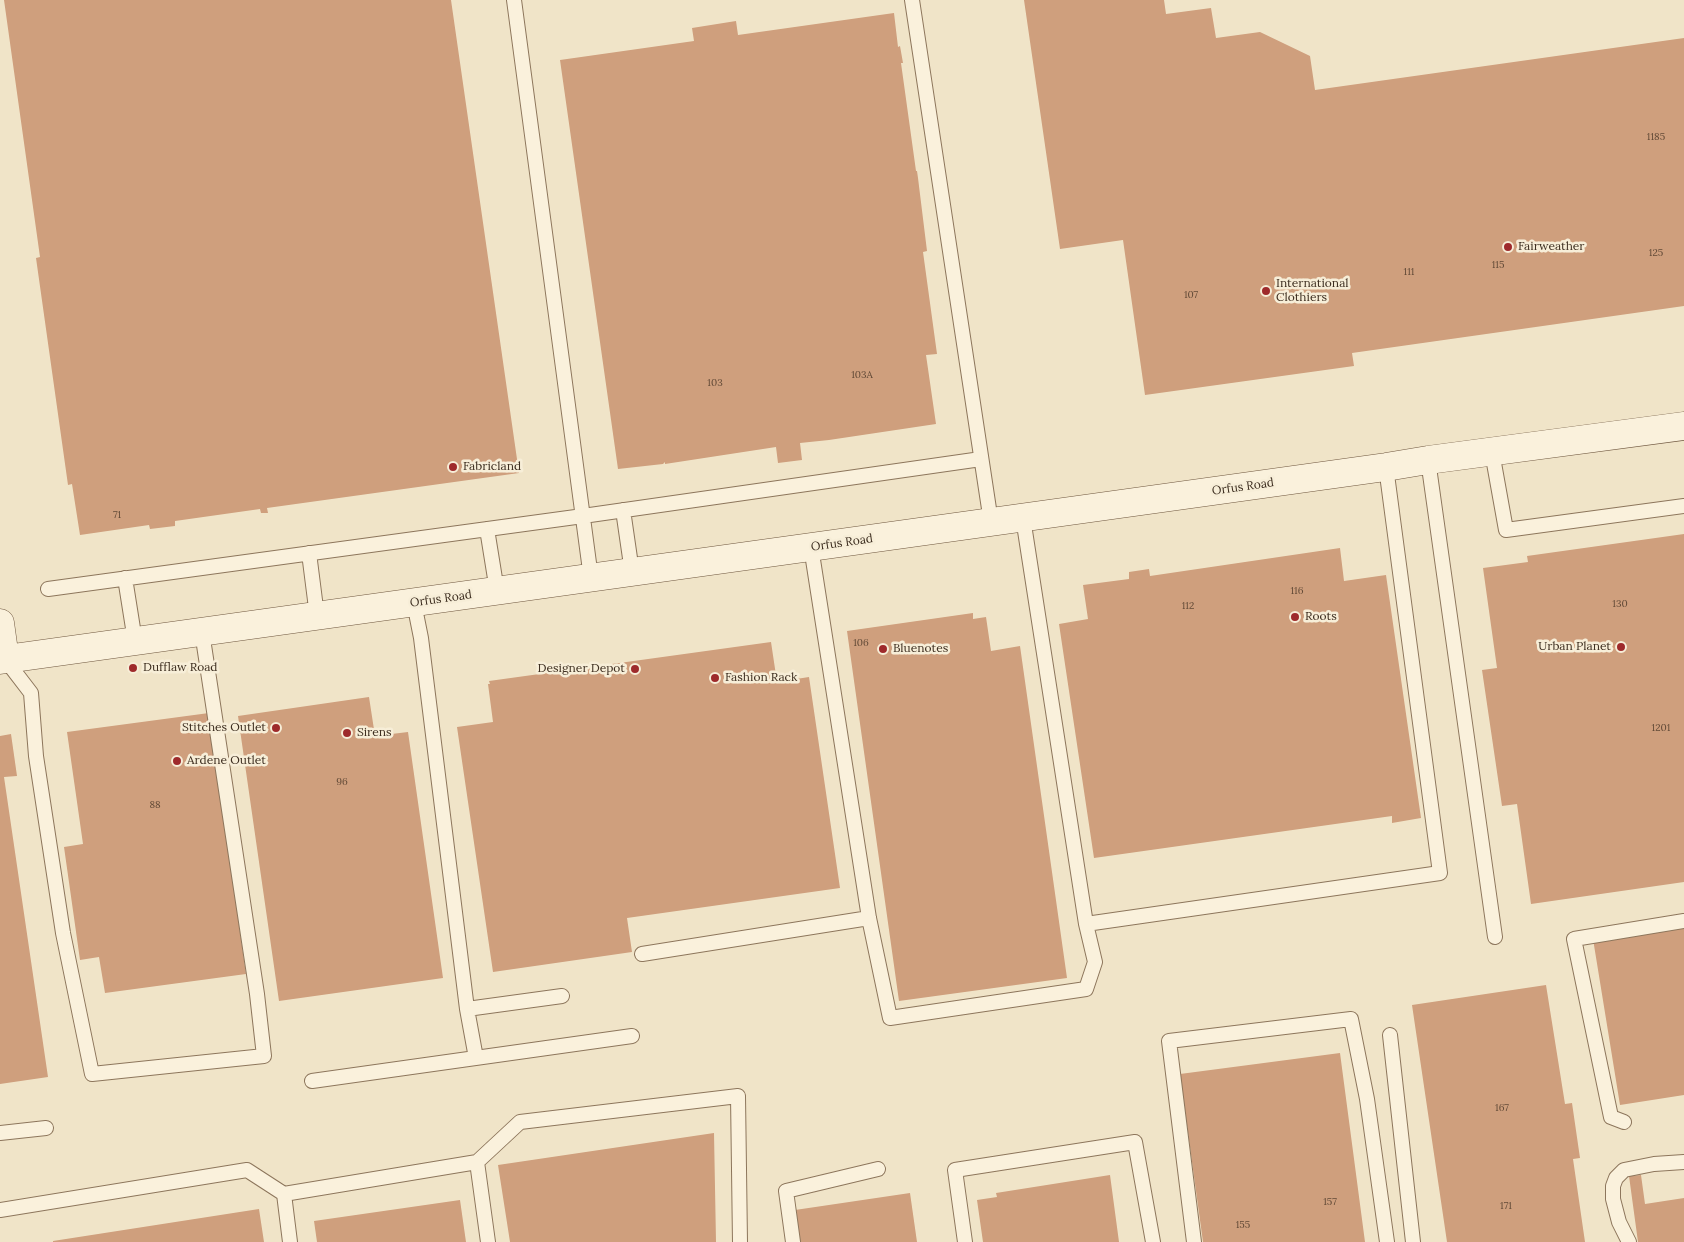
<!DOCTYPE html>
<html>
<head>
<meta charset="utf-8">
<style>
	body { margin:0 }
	canvas { display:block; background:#f0e4c8 }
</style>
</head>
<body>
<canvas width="1684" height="1242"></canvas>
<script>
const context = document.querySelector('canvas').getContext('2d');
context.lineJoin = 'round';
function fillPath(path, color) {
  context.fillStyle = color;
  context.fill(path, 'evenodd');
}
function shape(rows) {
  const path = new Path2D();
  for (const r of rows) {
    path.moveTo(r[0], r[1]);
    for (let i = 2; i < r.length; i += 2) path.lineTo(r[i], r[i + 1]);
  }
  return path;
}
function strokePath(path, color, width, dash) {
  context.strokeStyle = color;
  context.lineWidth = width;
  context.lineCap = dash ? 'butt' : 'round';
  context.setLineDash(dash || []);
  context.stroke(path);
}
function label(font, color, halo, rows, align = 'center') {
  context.font = font + ' Lora,serif';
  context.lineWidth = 5;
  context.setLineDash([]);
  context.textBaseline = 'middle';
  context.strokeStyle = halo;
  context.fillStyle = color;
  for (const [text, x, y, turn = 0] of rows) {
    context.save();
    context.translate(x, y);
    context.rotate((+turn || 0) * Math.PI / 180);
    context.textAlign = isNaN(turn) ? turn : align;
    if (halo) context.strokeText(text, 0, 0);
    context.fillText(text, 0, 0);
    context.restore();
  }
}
const building = shape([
	[4,0,451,0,519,473,267,508,268,513,261,513,260,509,175,521,175,526,150,529,149,525,80,535,72,484,68,485,36,258,40,257],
	[1024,0,1164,0,1166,14,1211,8,1216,38,1260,32,1310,56,1315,90,1684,38,1684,306,1352,353,1354,366,1145,395,1123,240,1060,249],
	[894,13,898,47,900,46,903,63,901,63,916,171,917,171,918,178,927,251,923,252,937,354,926,355,936,424,829,440,800,443,802,460,778,463,776,447,665,464,665,462,663,464,618,469,560,60,694,41,692,28,736,21,738,35],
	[1684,534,1684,882,1531,904,1517,804,1502,806,1482,670,1497,668,1483,568,1528,562,1527,556],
	[1340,548,1344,581,1386,575,1421,818,1392,823,1392,816,1094,858,1059,624,1088,619,1083,585,1129,579,1129,572,1149,569,1150,576],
	[973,613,973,619,986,617,991,651,1020,646,1067,978,899,1001,847,631],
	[771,642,777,682,809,677,840,888,627,918,632,952,493,972,457,727,493,722,488,684,490,684,489,681],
	[369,697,375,736,408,732,443,978,279,1001,238,716],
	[209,713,246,974,105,993,99,957,80,960,64,847,83,844,67,732],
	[11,734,17,776,4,777,48,1077,0,1084,0,736],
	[1684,924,1684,1095,1620,1105,1593,939],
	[1546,985,1565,1104,1572,1103,1580,1158,1573,1159,1585,1242,1447,1242,1412,1005],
	[1340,1053,1365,1242,1203,1242,1180,1074],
	[714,1133,716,1242,510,1242,498,1165],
	[1110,1175,1119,1242,983,1242,977,1200,997,1197,996,1193],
	[1641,1175,1645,1204,1684,1198,1684,1242,1638,1242,1629,1176],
	[910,1193,917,1242,799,1242,795,1210],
	[460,1200,466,1242,317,1242,314,1221],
	[259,1209,264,1242,53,1242,53,1241]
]);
const lane = shape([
	[514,0,591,578],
	[912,0,991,522],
	[1492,452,1506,530,1684,506],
	[1428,460,1495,937],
	[623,510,632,572],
	[487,529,497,591],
	[811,547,869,918,890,1018,1086,989,1095,962,1086,924,1023,518],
	[309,553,317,616],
	[125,578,135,641],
	[48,589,583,516,981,459],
	[414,603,421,638,467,1009,476,1058],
	[5,659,31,693,36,756,63,933,92,1074,264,1056,257,994,202,632],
	[1086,924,1440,873,1386,467],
	[642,954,869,918],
	[467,1009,562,996],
	[1390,1035,1413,1242],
	[312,1081,632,1036],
	[1624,1122,1611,1117,1574,939,1684,921],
	[0,1133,46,1128],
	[0,1210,247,1170,284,1194],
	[290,1242,284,1194,477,1162],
	[488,1242,477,1162,520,1122,738,1096,740,1242],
	[793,1242,786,1191,878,1169],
	[965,1242,955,1170,1135,1142,1153,1242],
	[1194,1242,1169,1041,1351,1019,1367,1099,1387,1242],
	[1629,1242,1619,1222,1613,1199,1613,1186,1616,1178,1624,1170,1654,1164,1684,1162]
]);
const secondary = shape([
	[0,623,5,659],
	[0,660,1386,467,1428,460,1684,426]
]);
const markers = [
	[1508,247,5,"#9e2a2b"],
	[1266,291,5,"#9e2a2b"],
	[453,467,5,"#9e2a2b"],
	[1295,617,5,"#9e2a2b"],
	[1621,647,5,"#9e2a2b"],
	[883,649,5,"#9e2a2b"],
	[133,668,5,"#9e2a2b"],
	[635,669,5,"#9e2a2b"],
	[715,678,5,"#9e2a2b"],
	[276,728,5,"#9e2a2b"],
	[347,733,5,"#9e2a2b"],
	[177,761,5,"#9e2a2b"]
];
const numberNames = [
	["1185",1656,137],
	["125",1656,253],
	["115",1498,265],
	["111",1409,272],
	["107",1191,295],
	["103A",862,375],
	["103",715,383],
	["71",117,515],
	["116",1297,591],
	["130",1620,604],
	["112",1188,606],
	["106",861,643],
	["1201",1661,728],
	["96",342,782],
	["88",155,805],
	["167",1502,1108],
	["157",1330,1202],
	["171",1506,1206],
	["155",1243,1225]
];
const poiNames = [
	["Fairweather",1518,247],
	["International",1276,284],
	["Clothiers",1276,298],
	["Fabricland",463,467],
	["Roots",1305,617],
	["Urban Planet",1611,647,"right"],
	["Bluenotes",893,649],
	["Dufflaw Road",143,668],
	["Designer Depot",625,669,"right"],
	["Fashion Rack",725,678],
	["Stitches Outlet",266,728,"right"],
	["Sirens",357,733],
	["Ardene Outlet",187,761]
];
const streetNames = [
	["Orfus Road",1243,487,-8],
	["Orfus Road",842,543,-8],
	["Orfus Road",441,599,-8]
];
fillPath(building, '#cf9f7d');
strokePath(lane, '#8d765c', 16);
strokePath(secondary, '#6f573f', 29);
strokePath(lane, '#faf1dc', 14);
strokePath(secondary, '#faf1dc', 28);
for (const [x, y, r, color] of markers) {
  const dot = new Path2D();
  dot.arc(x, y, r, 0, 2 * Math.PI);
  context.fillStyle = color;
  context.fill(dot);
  strokePath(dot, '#f7eed8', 2);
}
label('10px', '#624a37', null, numberNames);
label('12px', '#3d2e20', '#f7eed8', poiNames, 'left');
label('12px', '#3d2e20', '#f7eed8', streetNames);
</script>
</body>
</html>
